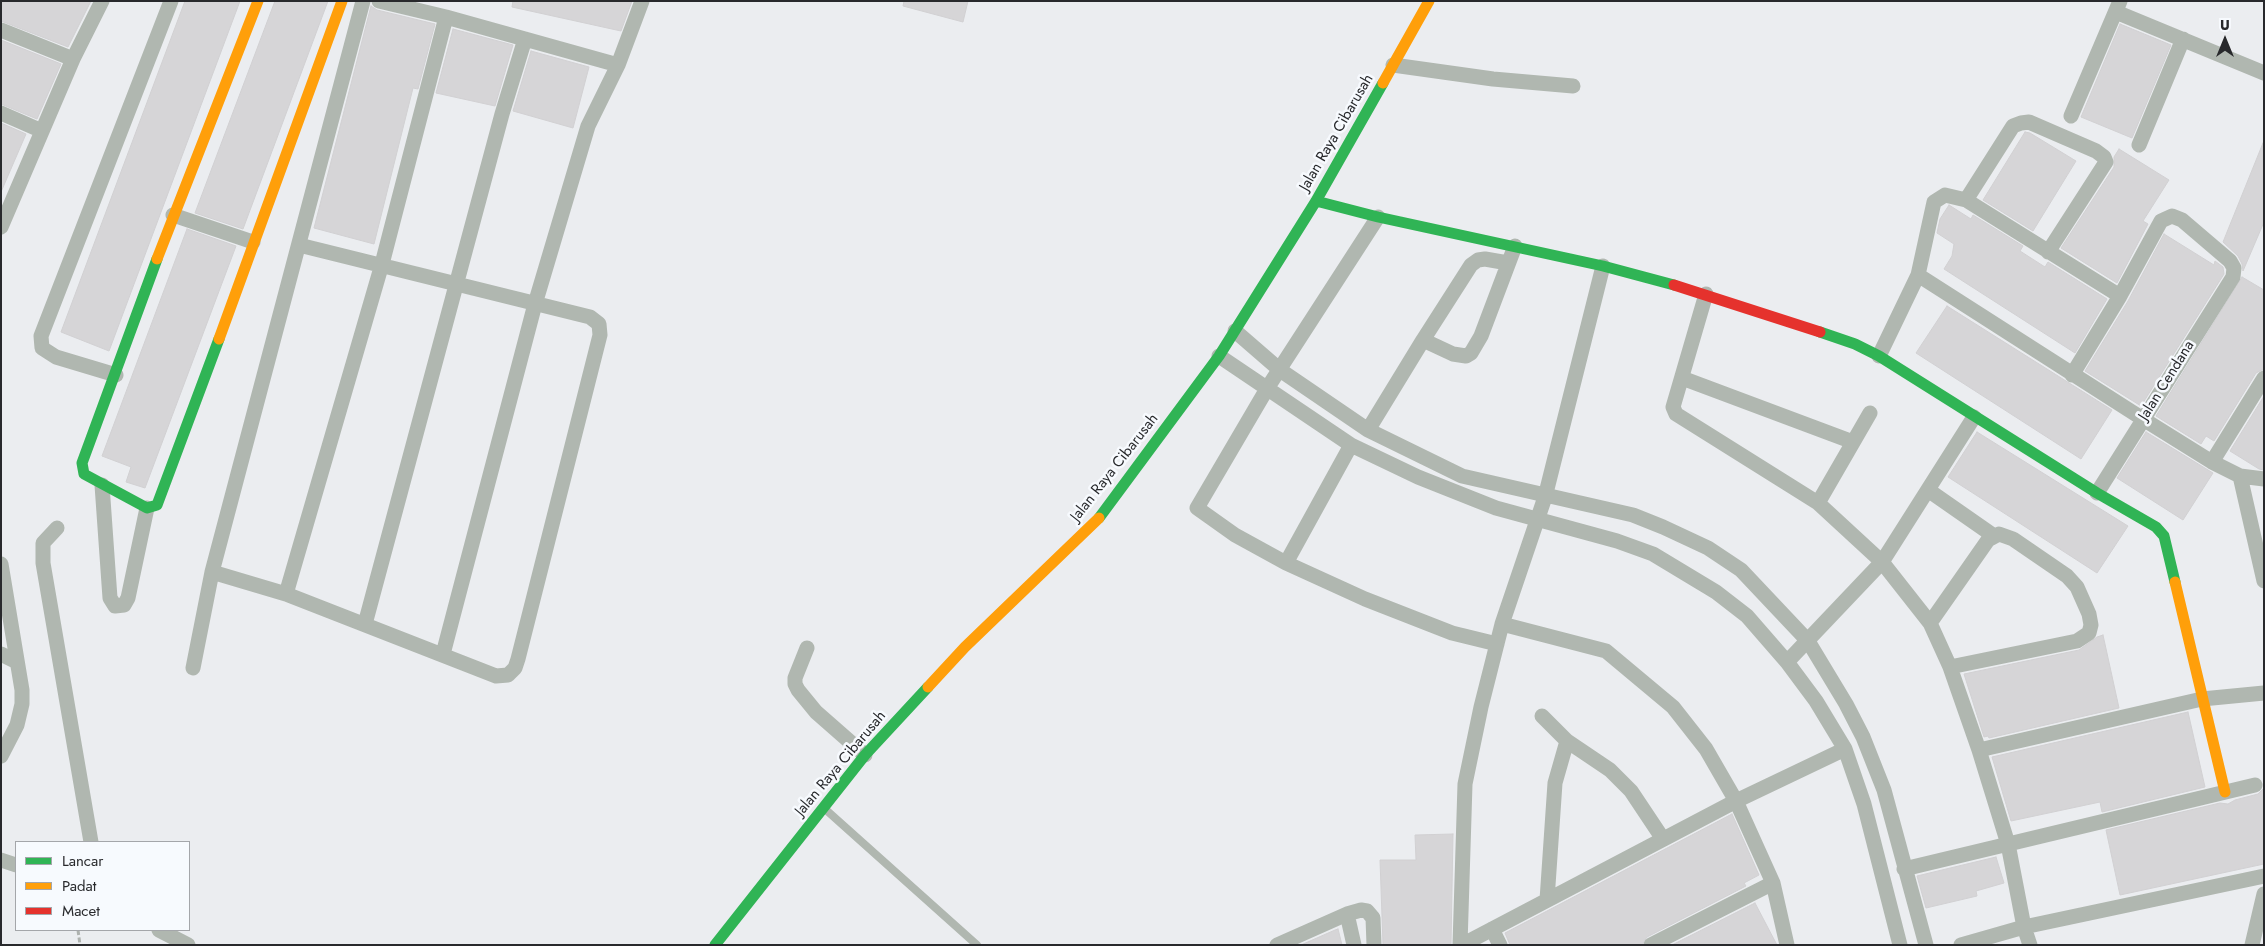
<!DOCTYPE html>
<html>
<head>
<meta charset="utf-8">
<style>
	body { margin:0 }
	#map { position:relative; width:2265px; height:946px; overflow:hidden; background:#ebedf0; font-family:Jost,sans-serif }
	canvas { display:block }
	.frame { position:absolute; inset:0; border:2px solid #28292c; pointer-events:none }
	.legend { position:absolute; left:15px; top:841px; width:175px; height:90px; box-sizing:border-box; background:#f7fafe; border:1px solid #a4a6aa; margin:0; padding:6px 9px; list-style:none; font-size:15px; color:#28292c }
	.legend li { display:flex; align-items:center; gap:10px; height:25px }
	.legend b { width:25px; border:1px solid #a4a6aa }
	.north { position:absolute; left:2200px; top:15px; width:50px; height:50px; -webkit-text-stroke:4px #f7fafe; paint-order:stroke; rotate:0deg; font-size:14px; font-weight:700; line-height:20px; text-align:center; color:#28292c }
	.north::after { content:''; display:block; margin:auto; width:18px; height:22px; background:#28292c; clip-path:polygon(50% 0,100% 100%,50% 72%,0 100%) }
</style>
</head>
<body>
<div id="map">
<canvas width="2265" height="946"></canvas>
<div class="frame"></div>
<ul class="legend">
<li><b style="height:6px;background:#30b455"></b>Lancar</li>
<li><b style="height:6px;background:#ff9f0a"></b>Padat</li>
<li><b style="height:6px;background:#e5322d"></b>Macet</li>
</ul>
<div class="north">U</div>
</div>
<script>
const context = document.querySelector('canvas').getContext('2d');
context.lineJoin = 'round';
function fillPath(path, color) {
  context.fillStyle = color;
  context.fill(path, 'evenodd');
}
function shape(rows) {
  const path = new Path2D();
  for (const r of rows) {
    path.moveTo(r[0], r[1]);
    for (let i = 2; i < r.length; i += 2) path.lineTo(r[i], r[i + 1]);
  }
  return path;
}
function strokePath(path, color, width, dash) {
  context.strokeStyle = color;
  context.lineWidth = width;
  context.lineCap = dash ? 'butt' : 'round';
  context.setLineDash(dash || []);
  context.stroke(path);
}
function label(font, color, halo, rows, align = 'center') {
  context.font = font + ' Jost,sans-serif';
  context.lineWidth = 5;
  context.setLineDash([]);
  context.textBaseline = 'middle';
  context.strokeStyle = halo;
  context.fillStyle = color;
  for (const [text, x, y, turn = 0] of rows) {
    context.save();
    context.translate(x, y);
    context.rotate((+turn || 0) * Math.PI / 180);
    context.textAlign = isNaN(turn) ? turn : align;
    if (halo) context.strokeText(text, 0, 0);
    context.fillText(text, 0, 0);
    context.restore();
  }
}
const building = shape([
	[1,1,91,1,68,47,1,21,1,1],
	[185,1,240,1,109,351,61,332,185,1],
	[275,1,328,1,243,229,195,213,275,1],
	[513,1,632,1,621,31,512,7,513,1],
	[904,1,968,1,963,22,903,6,904,1],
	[371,6,377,10,435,24,418,89,413,88,374,244,314,228,371,6],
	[2120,24,2171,45,2132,138,2081,117,2120,24],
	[453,29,513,45,495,106,436,93,453,29],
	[1,40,61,64,37,119,1,104,1,40],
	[531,51,589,67,573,128,513,111,531,51],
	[1,123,26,134,1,192,1,123],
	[2025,132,2030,133,2076,161,2033,231,1983,200,2025,132],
	[2263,143,2264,222,2243,271,2242,264,2238,256,2223,242,2263,143],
	[2119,149,2169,180,2143,221,2148,224,2117,283,2061,248,2114,167,2114,157,2119,149],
	[1949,205,1971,219,1973,215,2023,246,2020,251,2045,267,2048,262,2107,299,2075,353,1944,269,1952,256,1954,244,1937,233,1940,219,1949,205],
	[187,229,236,246,145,488,126,482,131,467,102,456,187,229],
	[2164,234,2214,265,2215,261,2223,267,2224,274,2141,406,2085,371,2128,301,2164,234],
	[2242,277,2264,290,2264,369,2256,373,2214,441,2206,436,2201,444,2156,416,2242,277],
	[1947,306,2112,410,2081,459,1916,353,1947,306],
	[2264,396,2264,470,2259,469,2230,451,2264,396],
	[1977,432,2128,526,2097,573,1948,477,1977,432],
	[2146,432,2213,473,2183,520,2117,478,2146,432],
	[2103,635,2119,708,1989,738,1988,736,1984,737,1964,674,2079,650,2097,637,2103,635],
	[2188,712,2205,787,2102,812,2100,802,2011,821,1992,757,2188,712],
	[2264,788,2264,864,2120,895,2106,830,2220,803,2228,804,2235,800,2258,794,2264,788],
	[1732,814,1759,875,1744,883,1746,886,1647,937,1642,945,1510,945,1505,933,1732,814],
	[1453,834,1451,945,1383,945,1380,860,1416,860,1415,835,1453,834],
	[1996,857,2004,883,1976,891,1977,896,1926,908,1917,876,1996,857],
	[1755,903,1777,945,1672,945,1755,903],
	[1338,929,1342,945,1301,945,1335,930,1338,929]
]);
const path = shape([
	[78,930,80,945]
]);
const lane = shape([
	[825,809,977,945]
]);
const street = shape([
	[379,1,446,17,618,65],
	[2116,12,2264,73],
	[1,30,73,59],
	[1393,65,1493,79,1573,86],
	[1,113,42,131],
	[2071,116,2120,1],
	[2139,145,2183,39],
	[1966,200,2013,126,2021,123,2029,122,2096,151,2104,157,2106,162,2048,252],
	[173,215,253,242],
	[1378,217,1268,387,1197,508,1235,535,1286,563,1365,599,1452,633,1497,644],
	[1,227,73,59,102,1],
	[1918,275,2143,419,2212,462,2240,476,2264,581],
	[1706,294,1673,407,1676,414,1818,503,1882,562,1930,623,1950,667,1979,750,2008,844,2024,927,2030,945],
	[1235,331,1280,370,1368,430,1462,476,1633,515,1663,527,1708,548,1741,570,1808,641,1846,704,1863,737,1884,790,1926,945],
	[1423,340,1471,265,1478,260,1485,259,1508,263],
	[1219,356,1351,445,1418,477,1496,508,1617,541,1653,554,1716,592,1747,616,1787,662,1816,701,1845,749,1864,804,1900,945],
	[1879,356,1918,275,1934,202,1945,195,1966,200,2120,296],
	[116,375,56,357,42,348,41,336,171,1],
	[2072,375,2120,296,2161,221,2172,216,2182,220,2230,261,2234,268,2233,277,2097,493],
	[1682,378,1853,442],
	[1368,430,1423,340,1453,354,1466,356,1471,353,1481,336,1515,246],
	[2212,462,2264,378],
	[2240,476,2264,479],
	[102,485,110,598,115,606,124,605,128,598,147,508],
	[1928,490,1994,536],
	[1818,503,1870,413],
	[57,528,43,543,43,563,91,842],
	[1286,563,1351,445],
	[1,564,22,690,22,704,17,725,1,756],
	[212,572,286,594,496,676,508,675,515,668,518,659,600,335,599,324,590,317,299,245],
	[286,594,382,264,446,17],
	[1930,623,1988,540,1999,534,2013,539,2067,576,2077,587,2089,614,2091,625,2089,633,2077,641,1950,667],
	[365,624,502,114,525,39],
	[1502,624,1606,651,1673,707,1706,749,1736,801,1773,883,1787,945],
	[807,648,795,678,795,684,798,690,816,712,865,755],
	[1,654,17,662],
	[443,654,535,304,588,126,618,65,642,1],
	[1787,662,1882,562,1974,417],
	[193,668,212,572,363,1],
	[1542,716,1567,741,1610,770,1631,791,1663,839],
	[1979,750,2202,699,2264,693],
	[1,860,16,865],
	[1904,869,2255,785],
	[1547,900,1555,783,1567,741],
	[1347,914,1354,945],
	[1492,929,1500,945],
	[159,930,188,945],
	[1277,945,1347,914,1361,910,1367,911,1373,918,1374,945],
	[1460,945,1465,784,1481,707,1502,624,1545,497,1603,266],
	[1462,945,1736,801,1845,749],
	[1651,945,1773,883],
	[1961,945,2024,927,2264,876],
	[2252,945,2264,894]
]);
const fast = shape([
	[1316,201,1378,217,1603,266,1674,285],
	[157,259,82,463,84,474,147,508,157,505,219,339],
	[1820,332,1855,344,1879,356,2097,493,2156,527,2164,536,2175,582],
	[1099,518,1219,356,1316,201,1383,83],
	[715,945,865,755,928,687]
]);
const slow = shape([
	[1383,83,1429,1],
	[157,259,258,1],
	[219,339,342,1],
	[2175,582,2225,792],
	[928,687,965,647,1099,518]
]);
const jam = shape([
	[1674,285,1820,332]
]);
const streetNames = [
	["Jalan Raya Cibarusah",1337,133,-60],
	["Jalan Cendana",2167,381,-58],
	["Jalan Raya Cibarusah",1115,468,-52],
	["Jalan Raya Cibarusah",841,764,-50]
];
fillPath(building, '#d6d5d7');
strokePath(building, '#d1d0d2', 1);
strokePath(path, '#aeb2af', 3, [5, 2.5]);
strokePath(lane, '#b0b7b0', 8);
strokePath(street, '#b0b7b0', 15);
strokePath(fast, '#30b455', 11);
strokePath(slow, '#ff9f0a', 11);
strokePath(jam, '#e5322d', 11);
label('15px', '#28292c', '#f7fafe', streetNames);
</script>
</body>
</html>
